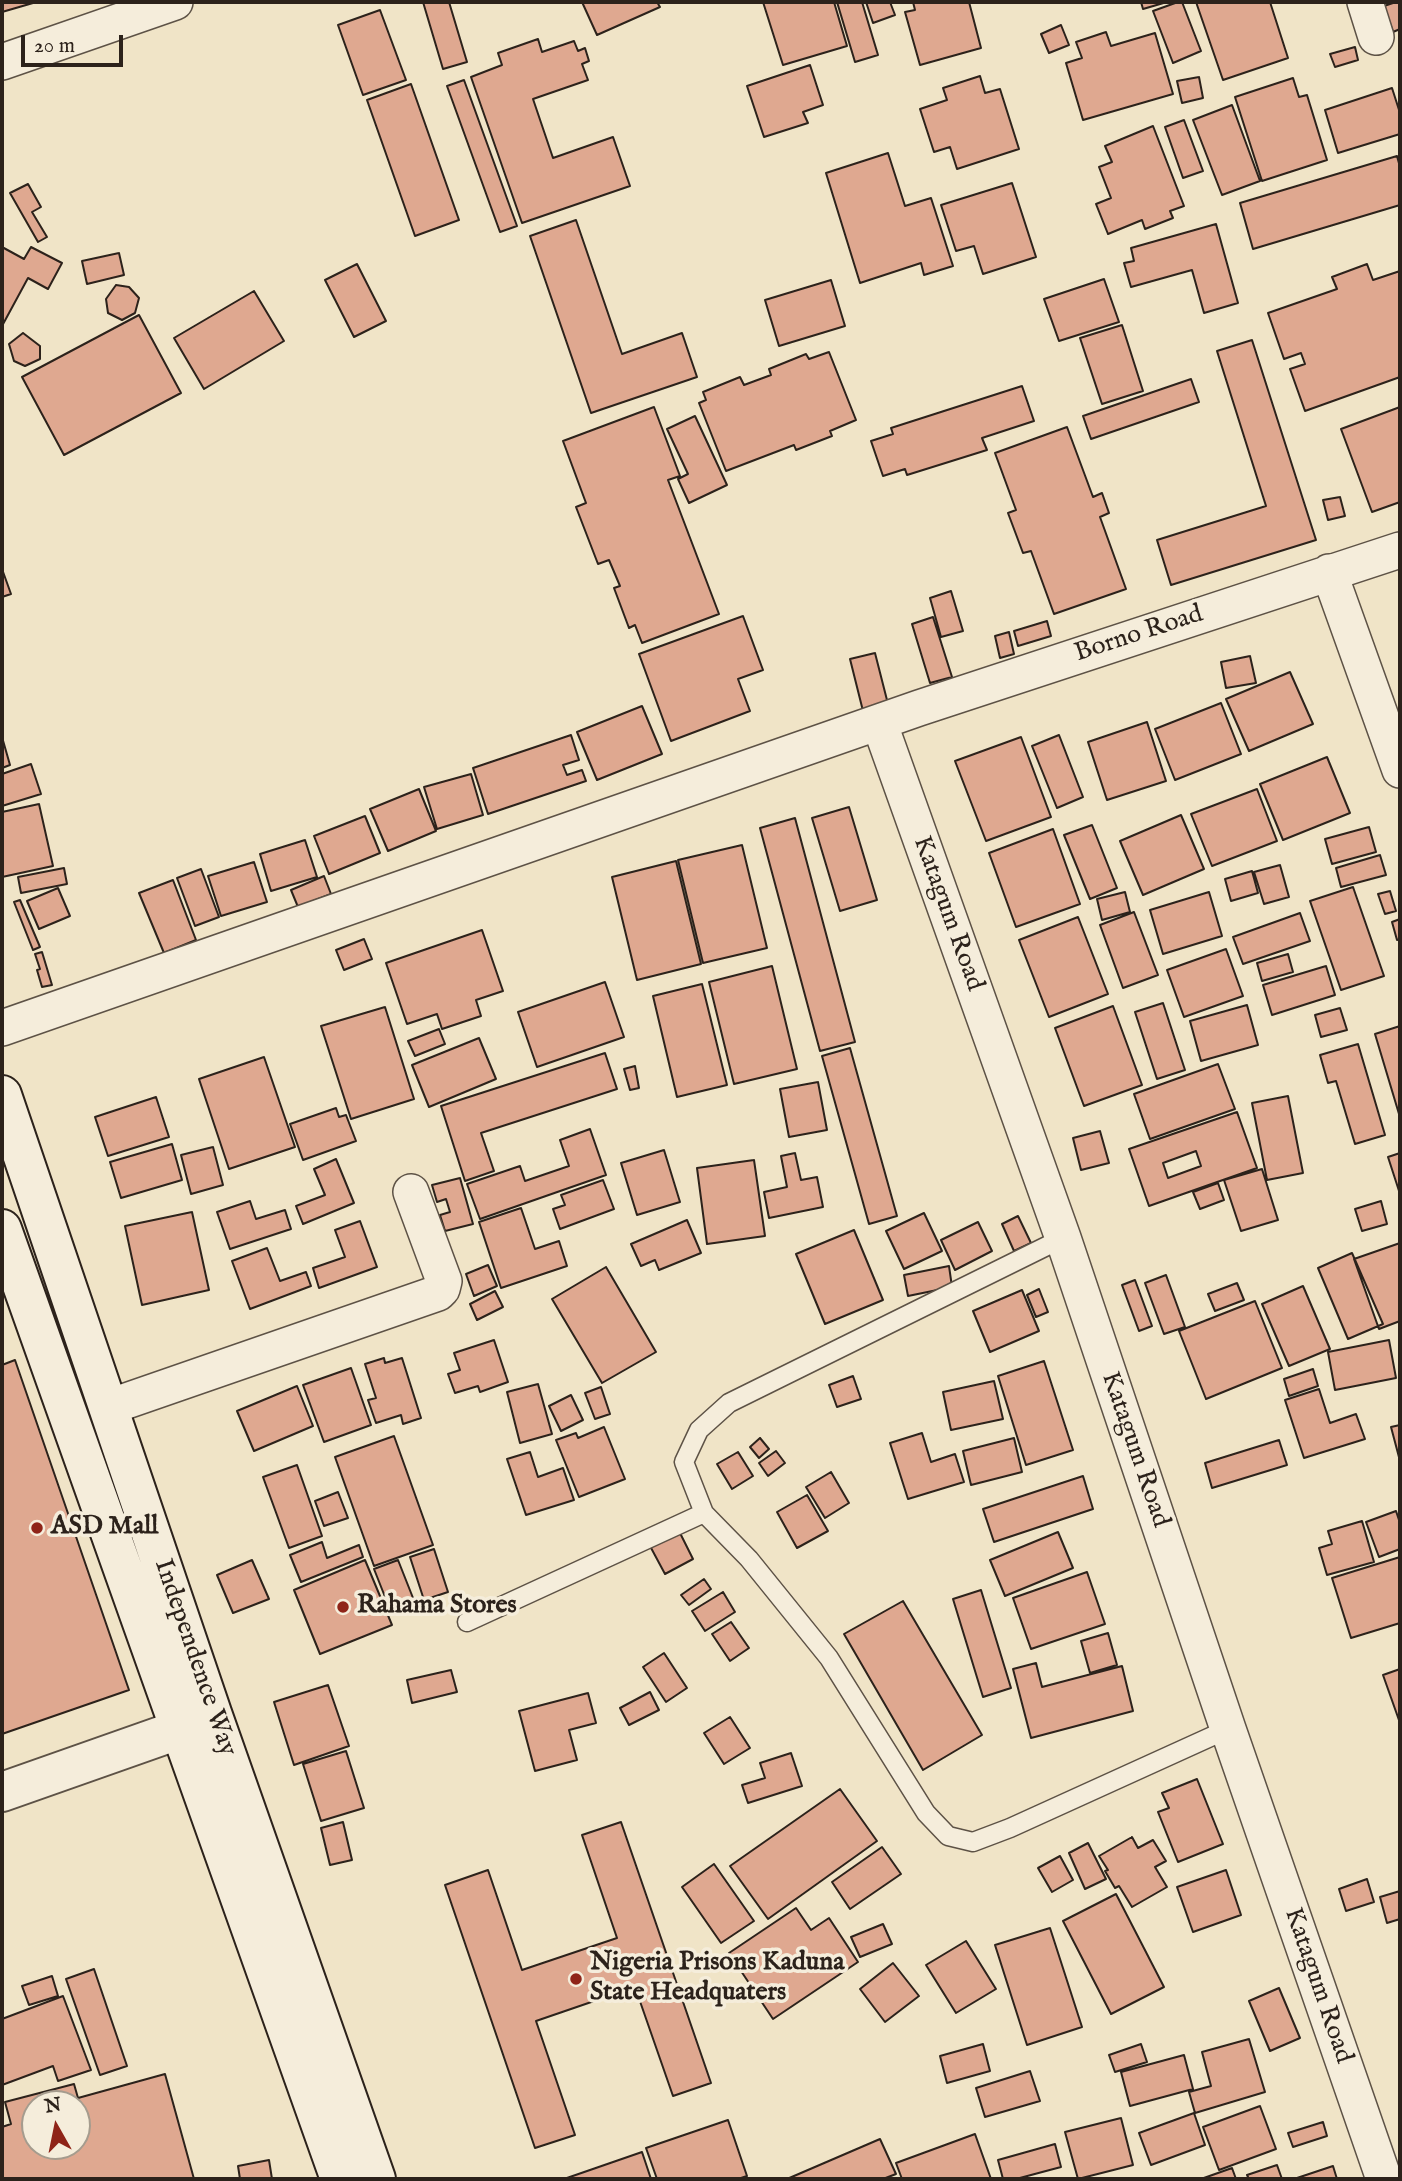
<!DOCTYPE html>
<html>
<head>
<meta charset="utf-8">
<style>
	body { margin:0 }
	#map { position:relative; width:1402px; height:2181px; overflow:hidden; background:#f0e4c7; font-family:"IM FELL English",serif }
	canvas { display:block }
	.frame { position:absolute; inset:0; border:4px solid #2c221b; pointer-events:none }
	.north { position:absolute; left:21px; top:2090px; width:70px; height:70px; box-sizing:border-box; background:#f5eddb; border:2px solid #a59c8e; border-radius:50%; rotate:351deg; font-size:19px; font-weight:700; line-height:28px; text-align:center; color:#2c221b }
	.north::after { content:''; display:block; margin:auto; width:24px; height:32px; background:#8f2418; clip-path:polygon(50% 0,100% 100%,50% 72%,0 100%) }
	.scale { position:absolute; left:21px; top:35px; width:102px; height:32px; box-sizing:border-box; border:4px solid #2c221b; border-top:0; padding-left:9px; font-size:21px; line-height:24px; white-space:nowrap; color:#2c221b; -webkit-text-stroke:5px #f5eddb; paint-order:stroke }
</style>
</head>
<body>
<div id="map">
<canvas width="1402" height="2181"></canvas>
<div class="frame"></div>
<div class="north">N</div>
<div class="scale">20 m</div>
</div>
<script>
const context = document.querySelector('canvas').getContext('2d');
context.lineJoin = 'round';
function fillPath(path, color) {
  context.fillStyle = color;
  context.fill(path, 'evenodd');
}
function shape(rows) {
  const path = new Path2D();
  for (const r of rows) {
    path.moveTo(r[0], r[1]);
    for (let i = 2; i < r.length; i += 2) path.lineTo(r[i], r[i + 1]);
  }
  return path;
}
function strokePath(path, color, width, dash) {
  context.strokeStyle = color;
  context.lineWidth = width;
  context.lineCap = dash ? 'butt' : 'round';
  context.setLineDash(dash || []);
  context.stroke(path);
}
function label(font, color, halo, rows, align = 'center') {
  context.font = font + ' "IM FELL English",serif';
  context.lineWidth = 7;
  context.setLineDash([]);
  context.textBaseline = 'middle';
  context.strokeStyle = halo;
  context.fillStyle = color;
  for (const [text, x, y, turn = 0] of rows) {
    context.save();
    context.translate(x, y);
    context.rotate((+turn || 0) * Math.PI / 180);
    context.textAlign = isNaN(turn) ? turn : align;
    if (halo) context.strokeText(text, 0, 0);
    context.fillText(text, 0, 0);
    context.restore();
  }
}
const building = shape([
	[2,2,33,2,33,3,2,12,2,2],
	[423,2,449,2,467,62,443,69,423,2],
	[582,2,657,2,660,7,597,35,582,2],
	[763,2,834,2,847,46,783,65,763,2],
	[837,2,862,2,878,55,855,62,837,2],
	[866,2,890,2,895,15,873,23,866,2],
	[913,2,969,2,981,48,920,65,905,12,915,10,913,2],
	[1141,2,1167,2,1143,9,1141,2],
	[1178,2,1182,2,1201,51,1173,63,1153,11,1178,2],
	[1196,2,1270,2,1288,58,1223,80,1196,2],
	[1396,2,1400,2,1400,29,1393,32,1384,6,1396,2],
	[380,10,406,80,363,95,338,25,380,10],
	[1061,25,1069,45,1049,53,1041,34,1061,25],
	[1106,32,1111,46,1155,33,1173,94,1083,120,1066,63,1082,58,1076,42,1106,32],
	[538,39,542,52,574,41,578,51,585,48,589,61,582,64,588,80,533,99,553,158,613,137,630,186,522,223,471,77,502,65,498,53,538,39],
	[1355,47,1358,60,1335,67,1330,54,1355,47],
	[810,65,823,105,803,112,808,123,764,137,747,86,810,65],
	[980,76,985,93,1000,89,1019,149,957,169,950,147,934,152,920,109,947,100,943,88,980,76],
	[1199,77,1203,98,1182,103,1177,81,1199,77],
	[1293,78,1299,97,1307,95,1327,160,1262,181,1235,97,1293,78],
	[464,80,517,226,500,232,447,86,464,80],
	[411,84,459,220,415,236,367,100,411,84],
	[1392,88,1400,113,1400,134,1338,153,1325,110,1392,88],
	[1232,105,1260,181,1222,195,1193,120,1232,105],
	[1184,120,1203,171,1183,178,1165,127,1184,120],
	[1153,126,1184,206,1170,211,1173,218,1145,229,1142,220,1108,234,1096,204,1111,198,1099,167,1112,162,1105,146,1153,126],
	[888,153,905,206,931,198,953,266,924,275,921,263,860,283,826,173,888,153],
	[1397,156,1400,167,1400,205,1253,249,1240,203,1397,156],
	[1012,183,1036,257,983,274,974,246,956,251,941,205,1012,183],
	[28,184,41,207,32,212,47,237,38,242,10,193,28,184],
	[576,220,622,354,682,333,697,377,591,413,530,236,576,220],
	[1216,224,1238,303,1204,313,1192,270,1131,287,1124,263,1134,261,1131,248,1216,224],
	[2,247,24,259,31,247,62,263,48,289,28,278,2,326,2,247],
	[119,253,124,275,87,284,82,261,119,253],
	[357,264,386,321,354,337,325,280,357,264],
	[1367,264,1373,280,1400,271,1400,377,1305,411,1290,369,1305,364,1301,353,1284,359,1268,313,1337,289,1332,277,1367,264],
	[1104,279,1119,322,1059,341,1044,299,1104,279],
	[831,280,845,326,779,346,765,300,831,280],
	[116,285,129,287,139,298,135,313,122,320,108,313,106,299,116,285],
	[254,291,284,341,204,389,174,338,254,291],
	[139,315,181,393,64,455,22,377,139,315],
	[1122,325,1143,391,1102,404,1080,338,1122,325],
	[23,333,40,346,40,359,25,366,14,361,9,344,23,333],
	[1252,340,1316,540,1171,585,1157,540,1266,506,1217,351,1252,340],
	[829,352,856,420,830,431,832,436,796,450,794,445,726,471,699,403,706,400,703,392,740,377,744,385,771,375,769,369,806,354,809,359,829,352],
	[1191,379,1199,402,1091,439,1083,416,1191,379],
	[1022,386,1034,421,982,438,987,450,907,475,905,469,883,476,871,441,893,434,891,428,1022,386],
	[654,407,680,476,668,480,719,614,642,643,635,625,629,628,614,588,620,586,609,560,598,564,576,507,586,503,563,441,654,407],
	[1400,407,1400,502,1372,512,1341,429,1400,407],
	[695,416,727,485,689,503,678,479,688,474,667,429,695,416],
	[1067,427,1093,497,1102,493,1109,513,1100,517,1126,589,1054,614,1031,551,1023,553,1008,513,1016,510,995,453,1067,427],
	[1340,497,1345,516,1328,520,1323,500,1340,497],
	[2,569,11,594,2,597,2,569],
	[951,591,963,631,941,637,930,598,951,591],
	[743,616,763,670,738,679,750,711,671,741,639,654,743,616],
	[933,617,952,677,930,683,912,624,933,617],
	[1047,621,1051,636,1018,646,1014,631,1047,621],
	[1009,632,1014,654,1000,658,995,636,1009,632],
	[875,653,888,704,863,711,850,659,875,653],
	[1250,656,1256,683,1226,688,1221,662,1250,656],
	[1290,672,1313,724,1249,751,1226,699,1290,672],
	[1221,703,1241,754,1175,780,1155,729,1221,703],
	[642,706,662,754,597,780,577,732,642,706],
	[1147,722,1166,781,1107,800,1088,742,1147,722],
	[571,735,579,760,563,765,567,775,582,770,586,781,488,814,473,768,571,735],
	[1059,735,1083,797,1057,808,1032,746,1059,735],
	[2,737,10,765,2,768,2,737],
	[1021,737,1051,817,986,841,955,761,1021,737],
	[1327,757,1350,813,1283,840,1260,784,1327,757],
	[31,764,41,794,2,806,2,774,31,764],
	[471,774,483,815,437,829,424,787,471,774],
	[419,789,436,831,388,851,370,809,419,789],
	[1257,789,1277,841,1212,866,1191,814,1257,789],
	[39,804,53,866,2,877,2,812,39,804],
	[849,807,877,900,840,911,812,818,849,807],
	[1181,815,1204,869,1143,895,1120,841,1181,815],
	[365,816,380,853,329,874,314,836,365,816],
	[795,818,855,1042,820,1051,760,828,795,818],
	[1092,825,1117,888,1090,899,1064,835,1092,825],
	[1369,827,1376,852,1332,864,1325,839,1369,827],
	[1053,829,1080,904,1016,927,989,853,1053,829],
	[305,840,317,877,271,891,260,854,305,840],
	[742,845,767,948,703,963,678,860,742,845],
	[1380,855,1386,875,1341,887,1336,868,1380,855],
	[676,861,701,964,637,980,612,877,676,861],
	[254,862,267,902,221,916,208,876,254,862],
	[1280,865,1289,897,1264,904,1254,872,1280,865],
	[64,868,67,884,21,893,18,877,64,868],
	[201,869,219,917,195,926,177,878,201,869],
	[1252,871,1258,893,1231,901,1225,879,1252,871],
	[324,876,331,894,298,907,291,890,324,876],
	[173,880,196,940,164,953,139,893,173,880],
	[1353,887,1384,976,1341,990,1310,901,1353,887],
	[58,888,70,916,39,929,27,901,58,888],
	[1390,891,1396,911,1385,914,1378,894,1390,891],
	[1125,892,1130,912,1102,920,1097,899,1125,892],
	[1209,892,1222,936,1163,954,1150,910,1209,892],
	[20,900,40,947,33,950,14,902,20,900],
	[1134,912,1158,975,1123,988,1100,925,1134,912],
	[1300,913,1310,941,1243,964,1233,937,1300,913],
	[1078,917,1108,994,1049,1017,1019,940,1078,917],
	[1400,919,1400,939,1397,940,1392,922,1400,919],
	[482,930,503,991,476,1000,481,1016,442,1029,437,1014,407,1024,386,963,482,930],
	[364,939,372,959,344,970,336,950,364,939],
	[1226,949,1243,996,1184,1017,1167,970,1226,949],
	[42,952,52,985,42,987,37,970,40,969,35,954,42,952],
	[1288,954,1293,972,1262,981,1257,963,1288,954],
	[772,966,797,1069,734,1084,709,982,772,966],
	[1326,966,1335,995,1272,1015,1263,985,1326,966],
	[605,982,624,1037,537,1067,518,1012,605,982],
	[702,984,727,1085,677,1097,653,996,702,984],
	[1163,1003,1185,1070,1157,1079,1135,1012,1163,1003],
	[1247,1005,1258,1045,1201,1061,1190,1021,1247,1005],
	[1113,1006,1142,1085,1084,1106,1055,1028,1113,1006],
	[385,1007,414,1099,351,1119,321,1026,385,1007],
	[1340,1008,1347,1030,1321,1037,1315,1015,1340,1008],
	[1400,1026,1400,1114,1399,1114,1375,1034,1400,1026],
	[439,1029,445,1044,415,1056,408,1041,439,1029],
	[479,1038,496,1079,429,1107,412,1065,479,1038],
	[1358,1044,1385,1135,1355,1144,1336,1081,1328,1083,1320,1055,1358,1044],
	[850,1048,897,1216,869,1224,822,1056,850,1048],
	[605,1053,617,1089,481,1133,494,1171,465,1181,441,1106,605,1053],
	[264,1057,295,1147,229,1169,199,1079,264,1057],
	[1218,1064,1235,1109,1150,1139,1134,1094,1218,1064],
	[635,1066,639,1088,630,1090,624,1069,635,1066],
	[818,1082,827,1130,789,1137,780,1089,818,1082],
	[1288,1096,1303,1173,1267,1180,1252,1103,1288,1096],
	[156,1097,169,1137,108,1156,95,1117,156,1097],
	[336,1108,339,1117,346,1115,356,1141,303,1160,290,1124,336,1108],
	[1237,1112,1257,1168,1149,1206,1129,1149,1237,1112],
	[1196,1151,1201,1166,1168,1178,1163,1163,1196,1151],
	[590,1129,606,1175,480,1219,467,1184,520,1166,525,1181,569,1166,560,1140,590,1129],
	[1100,1131,1109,1163,1081,1170,1073,1138,1100,1131],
	[172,1144,182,1180,121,1198,110,1162,172,1144],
	[213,1147,223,1185,191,1194,181,1155,213,1147],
	[664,1150,680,1202,637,1215,621,1163,664,1150],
	[795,1153,801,1180,817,1177,823,1207,769,1218,764,1192,787,1187,781,1156,795,1153],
	[1400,1153,1400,1194,1388,1157,1400,1153],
	[336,1159,354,1203,303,1224,296,1206,325,1195,314,1169,336,1159],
	[754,1160,765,1236,707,1244,697,1168,754,1160],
	[1262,1169,1278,1220,1241,1231,1224,1180,1262,1169],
	[460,1178,473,1224,445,1231,440,1215,450,1212,446,1199,437,1202,432,1185,460,1178],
	[603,1180,614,1209,560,1229,553,1209,565,1205,561,1195,603,1180],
	[1218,1183,1224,1200,1200,1209,1193,1192,1218,1183],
	[250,1201,256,1219,285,1210,291,1229,230,1249,217,1212,250,1201],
	[1381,1201,1387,1224,1362,1231,1355,1209,1381,1201],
	[521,1208,535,1249,559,1241,567,1266,501,1288,479,1222,521,1208],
	[192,1212,209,1290,142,1305,125,1226,192,1212],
	[924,1213,942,1251,904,1269,886,1231,924,1213],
	[1018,1216,1031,1243,1014,1251,1002,1224,1018,1216],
	[687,1220,701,1253,659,1270,655,1260,641,1266,631,1244,687,1220],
	[360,1221,377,1267,319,1288,313,1268,345,1257,335,1230,360,1221],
	[978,1222,992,1251,955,1270,941,1240,978,1222],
	[854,1230,883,1300,825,1324,796,1254,854,1230],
	[1400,1243,1400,1321,1379,1329,1354,1259,1400,1243],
	[267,1248,280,1281,306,1272,311,1286,250,1309,232,1261,267,1248],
	[1352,1253,1383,1324,1348,1339,1318,1268,1352,1253],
	[488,1265,497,1286,474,1296,466,1274,488,1265],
	[949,1266,952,1287,908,1296,904,1275,949,1266],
	[606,1267,656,1352,602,1383,552,1299,606,1267],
	[1166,1275,1185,1327,1164,1334,1145,1283,1166,1275],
	[1135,1280,1152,1326,1139,1331,1122,1285,1135,1280],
	[1237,1283,1244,1300,1215,1311,1208,1294,1237,1283],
	[1303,1286,1330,1349,1289,1366,1262,1304,1303,1286],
	[1039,1289,1048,1312,1036,1317,1027,1295,1039,1289],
	[1022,1290,1039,1331,990,1352,973,1311,1022,1290],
	[495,1291,503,1307,477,1320,470,1304,495,1291],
	[1255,1301,1282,1368,1206,1399,1179,1331,1255,1301],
	[494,1340,508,1382,480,1392,478,1386,455,1393,448,1374,460,1370,454,1353,494,1340],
	[1389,1340,1396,1378,1335,1390,1328,1352,1389,1340],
	[384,1358,385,1363,402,1358,421,1418,403,1424,401,1415,376,1423,368,1400,376,1398,365,1364,384,1358],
	[15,1360,129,1690,2,1734,2,1365,15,1360],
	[1044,1361,1073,1450,1026,1465,998,1376,1044,1361],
	[351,1368,371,1425,324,1442,303,1385,351,1368],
	[1313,1369,1318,1386,1289,1396,1284,1379,1313,1369],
	[853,1376,861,1399,837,1407,829,1385,853,1376],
	[994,1381,1003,1419,951,1430,943,1392,994,1381],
	[538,1384,552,1434,520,1443,507,1392,538,1384],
	[297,1386,313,1426,254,1451,237,1411,297,1386],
	[601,1387,610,1414,595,1419,585,1393,601,1387],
	[1319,1389,1330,1423,1356,1414,1365,1439,1304,1458,1285,1400,1319,1389],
	[571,1395,583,1420,561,1431,549,1406,571,1395],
	[1400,1425,1400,1461,1391,1427,1400,1425],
	[604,1427,625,1479,579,1497,556,1440,576,1433,578,1438,604,1427],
	[922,1433,931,1462,955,1454,964,1482,908,1499,890,1443,922,1433],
	[394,1436,433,1545,374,1566,335,1457,394,1436],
	[760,1438,769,1449,759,1458,750,1447,760,1438],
	[1014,1438,1022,1472,971,1485,963,1451,1014,1438],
	[1279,1440,1287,1465,1212,1488,1205,1463,1279,1440],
	[776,1451,785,1463,768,1476,759,1463,776,1451],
	[530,1452,538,1477,563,1468,574,1500,526,1515,507,1459,530,1452],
	[738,1452,753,1476,732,1489,717,1464,738,1452],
	[297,1465,322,1536,289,1548,263,1477,297,1465],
	[831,1472,849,1503,825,1518,806,1487,831,1472],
	[1083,1476,1093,1509,994,1542,983,1509,1083,1476],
	[338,1492,348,1518,324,1526,315,1501,338,1492],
	[807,1495,828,1531,797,1548,777,1512,807,1495],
	[1396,1511,1400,1523,1400,1549,1379,1557,1366,1522,1396,1511],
	[1362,1521,1374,1562,1327,1575,1319,1548,1332,1544,1328,1531,1362,1521],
	[679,1531,693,1559,665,1574,650,1546,679,1531],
	[1058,1532,1073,1568,1005,1596,990,1560,1058,1532],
	[322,1542,327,1558,359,1545,363,1557,301,1582,290,1555,322,1542],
	[434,1549,448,1592,424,1600,410,1557,434,1549],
	[1400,1557,1400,1623,1351,1638,1332,1578,1400,1557],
	[252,1560,269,1599,233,1613,217,1575,252,1560],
	[365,1560,392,1625,320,1654,294,1590,365,1560],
	[398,1560,415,1603,391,1612,374,1569,398,1560],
	[1087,1572,1105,1624,1031,1649,1013,1598,1087,1572],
	[704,1579,711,1589,689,1605,681,1595,704,1579],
	[981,1590,1011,1688,983,1697,953,1599,981,1590],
	[723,1592,735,1612,705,1631,692,1611,723,1592],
	[903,1601,982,1735,923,1770,844,1634,903,1601],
	[731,1622,749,1648,730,1661,712,1634,731,1622],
	[1108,1633,1117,1665,1090,1673,1081,1641,1108,1633],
	[664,1653,687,1688,666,1702,643,1667,664,1653],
	[1036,1663,1042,1687,1122,1666,1133,1711,1031,1738,1013,1669,1036,1663],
	[1400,1669,1400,1723,1383,1675,1400,1669],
	[451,1670,457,1692,412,1703,407,1680,451,1670],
	[328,1685,349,1746,294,1765,274,1702,328,1685],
	[650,1692,659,1710,629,1725,620,1708,650,1692],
	[588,1693,596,1723,569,1730,577,1760,535,1771,519,1711,588,1693],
	[730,1717,750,1748,724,1764,704,1733,730,1717],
	[346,1751,364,1808,321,1821,303,1764,346,1751],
	[791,1753,802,1786,748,1803,742,1785,765,1778,760,1763,791,1753],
	[1197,1779,1223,1844,1178,1862,1158,1812,1169,1808,1162,1793,1197,1779],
	[840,1789,877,1841,768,1919,730,1866,840,1789],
	[343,1822,352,1860,330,1865,321,1828,343,1822],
	[621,1822,711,2083,673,2096,635,1987,536,2021,575,2135,535,2148,445,1885,488,1870,522,1970,617,1938,582,1835,621,1822],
	[1132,1837,1138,1848,1153,1840,1166,1861,1155,1867,1167,1887,1132,1907,1119,1886,1115,1888,1105,1871,1108,1870,1099,1856,1132,1837],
	[1088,1843,1106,1879,1085,1889,1069,1853,1088,1843],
	[882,1847,901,1874,850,1909,832,1882,882,1847],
	[1060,1856,1073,1880,1052,1892,1038,1868,1060,1856],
	[714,1864,754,1921,721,1943,682,1887,714,1864],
	[1226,1870,1241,1915,1193,1932,1177,1887,1226,1870],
	[1367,1879,1374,1902,1346,1911,1339,1889,1367,1879],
	[1400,1891,1400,1919,1387,1923,1380,1897,1400,1891],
	[1116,1894,1164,1987,1111,2014,1063,1921,1116,1894],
	[796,1908,811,1930,829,1918,858,1962,773,2019,729,1953,796,1908],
	[883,1924,892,1944,860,1957,851,1937,883,1924],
	[1050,1928,1082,2027,1027,2045,995,1945,1050,1928],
	[966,1941,996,1989,956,2013,926,1965,966,1941],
	[893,1963,919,1996,885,2022,860,1989,893,1963],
	[94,1969,127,2066,100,2075,66,1979,94,1969],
	[52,1976,58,1996,29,2005,22,1986,52,1976],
	[1279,1988,1300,2038,1270,2051,1249,2001,1279,1988],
	[63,1996,91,2070,58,2081,53,2066,2,2085,2,2019,63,1996],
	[1249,2039,1265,2092,1195,2113,1189,2092,1211,2086,1202,2052,1249,2039],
	[983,2044,990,2071,947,2083,940,2056,983,2044],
	[1141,2044,1147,2062,1115,2072,1109,2055,1141,2044],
	[1184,2055,1193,2089,1130,2106,1121,2072,1184,2055],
	[1030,2071,1040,2101,985,2117,976,2088,1030,2071],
	[165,2074,194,2179,2,2179,2,2127,11,2124,5,2102,74,2084,78,2098,165,2074],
	[35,2104,77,2104,77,2146,35,2146,35,2104],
	[1260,2106,1276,2149,1219,2170,1203,2127,1260,2106],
	[1194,2113,1205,2145,1151,2165,1139,2133,1194,2113],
	[1121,2118,1133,2165,1078,2179,1065,2132,1121,2118],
	[728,2120,747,2176,738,2179,657,2179,646,2148,728,2120],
	[1323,2122,1327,2136,1293,2147,1288,2133,1323,2122],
	[975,2134,991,2179,902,2179,896,2163,975,2134],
	[880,2139,896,2174,883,2179,787,2179,880,2139],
	[1055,2144,1061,2167,1016,2179,1003,2179,998,2160,1055,2144],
	[642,2152,651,2179,564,2179,642,2152],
	[269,2160,272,2179,240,2179,238,2166,269,2160],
	[1277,2165,1282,2179,1249,2179,1247,2175,1277,2165],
	[1333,2166,1337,2179,1294,2179,1333,2166],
	[1232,2168,1236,2179,1201,2179,1232,2168]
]);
const service = shape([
	[704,1513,749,1559,829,1658,926,1813,948,1836,973,1842,1010,1828,1228,1729],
	[467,1622,704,1513,684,1462,699,1430,729,1403,1063,1238]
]);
const minor = shape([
	[1365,2,1376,37],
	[2,62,175,2],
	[1329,572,1400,770],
	[879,722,1063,1238,1228,1729,1384,2179],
	[2,1028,919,708,1400,550],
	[109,1407,438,1293,442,1289,444,1281,411,1192]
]);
const tertiary = shape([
	[2,1792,178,1730]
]);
const secondary = shape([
	[2,1095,212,1713,376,2179],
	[2,1229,340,2179]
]);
const markers = [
	[37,1528,7,"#8f2418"],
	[343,1607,7,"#8f2418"],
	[576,1979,7,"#8f2418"]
];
const streetNames = [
	["Borno Road",1139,635,-18],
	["Katagum Road",947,914,70],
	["Katagum Road",1134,1450,71],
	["Independence Way",194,1658,71],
	["Katagum Road",1317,1986,71]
];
const poiNames = [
	["ASD Mall",51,1528],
	["Rahama Stores",357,1607],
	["Nigeria Prisons Kaduna",590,1964],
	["State Headquaters",590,1994]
];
fillPath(building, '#dfa890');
strokePath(building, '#2c221b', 2);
strokePath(service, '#5d5246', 21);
strokePath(minor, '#5d5246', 38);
strokePath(tertiary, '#5d5246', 42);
strokePath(secondary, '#2c221b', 42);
strokePath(service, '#f5eddb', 18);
strokePath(minor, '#f5eddb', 35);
strokePath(tertiary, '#f5eddb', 38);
strokePath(secondary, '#f5eddb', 38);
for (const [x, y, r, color] of markers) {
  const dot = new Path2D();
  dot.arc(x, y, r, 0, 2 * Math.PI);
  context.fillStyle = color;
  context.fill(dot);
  strokePath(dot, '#f5eddb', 2.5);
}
label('26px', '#2c221b', '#f5eddb', streetNames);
label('bold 26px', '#2c221b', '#f5eddb', poiNames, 'left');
</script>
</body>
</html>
